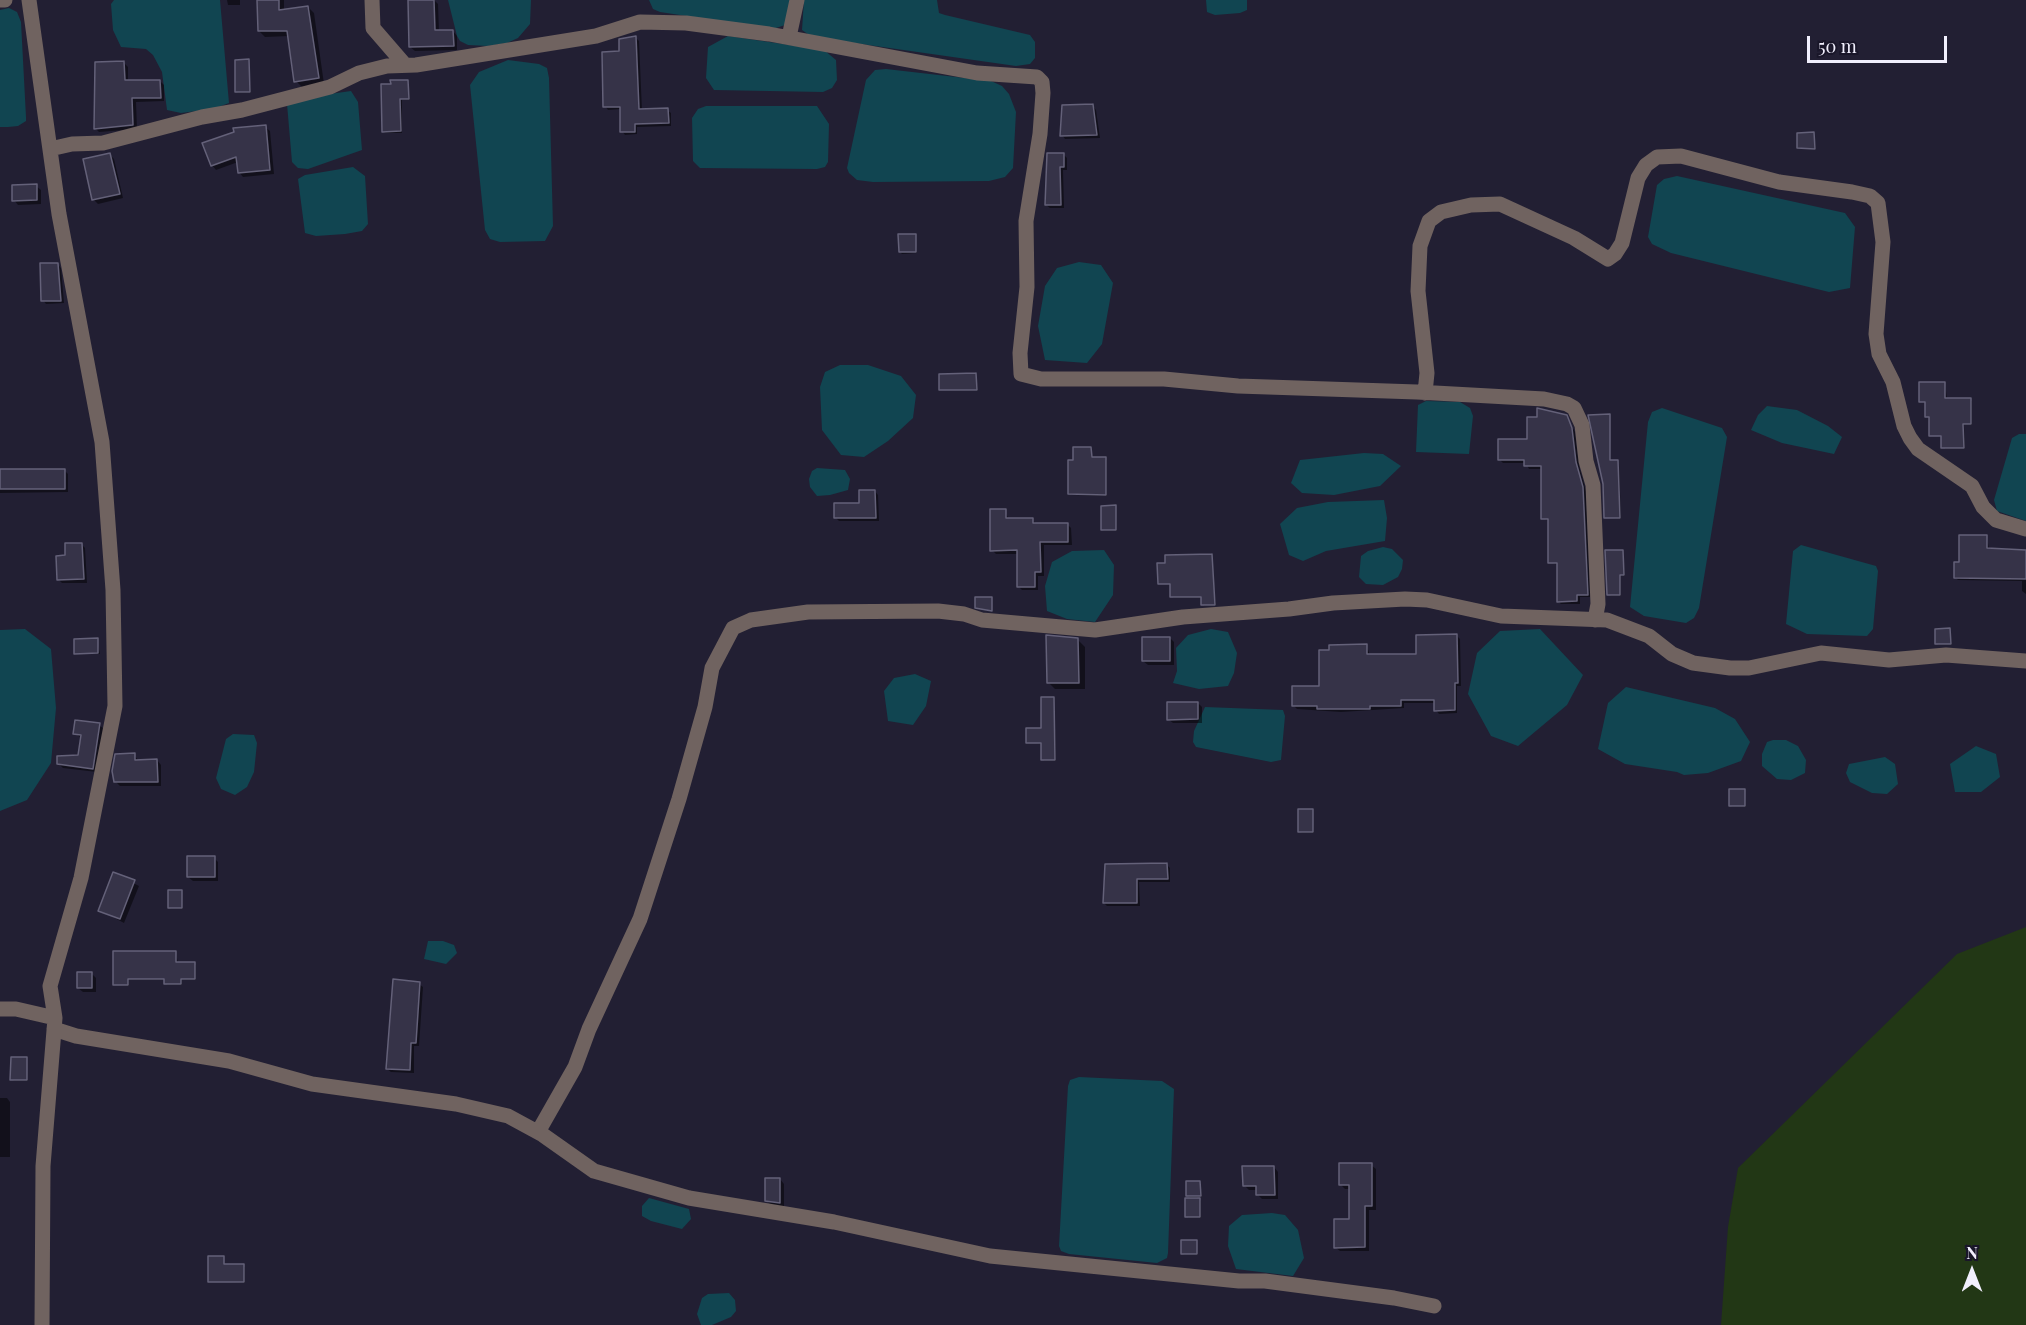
<!DOCTYPE html>
<html>
<head>
<meta charset="utf-8">
<style>
	body { margin:0 }
	#map { position:relative; width:2026px; height:1325px; overflow:hidden; background:#221f33; font-family:"Playfair Display",serif }
	canvas { display:block }
	.north { position:absolute; left:1942px; top:1241px; width:60px; height:60px; -webkit-text-stroke:4px #191629; paint-order:stroke; rotate:0deg; font-size:16px; font-weight:700; line-height:24px; text-align:center; color:#f1effd }
	.north::after { content:''; display:block; margin:auto; width:21px; height:27px; background:#f1effd; clip-path:polygon(50% 0,100% 100%,50% 72%,0 100%) }
	.scale { position:absolute; left:1807px; top:36px; width:140px; height:27px; box-sizing:border-box; border:3px solid #f1effd; border-top:0; padding-left:8px; font-size:18px; line-height:21px; white-space:nowrap; color:#f1effd; -webkit-text-stroke:4px #191629; paint-order:stroke }
</style>
</head>
<body>
<div id="map">
<canvas width="2026" height="1325"></canvas>
<div class="north">N</div>
<div class="scale">50 m</div>
</div>
<script>
const context = document.querySelector('canvas').getContext('2d');
context.lineJoin = 'round';
function fillPath(path, color) {
  context.fillStyle = color;
  context.fill(path, 'evenodd');
}
function shape(rows) {
  const path = new Path2D();
  for (const r of rows) {
    path.moveTo(r[0], r[1]);
    for (let i = 2; i < r.length; i += 2) path.lineTo(r[i], r[i + 1]);
  }
  return path;
}
function strokePath(path, color, width, dash) {
  context.strokeStyle = color;
  context.lineWidth = width;
  context.lineCap = dash ? 'butt' : 'round';
  context.setLineDash(dash || []);
  context.stroke(path);
}
const green = shape([
	[2026,927,2026,1325,1721,1325,1728,1227,1738,1168,1957,954]
]);
const water = shape([
	[114,0,220,0,229,103,213,109,181,113,167,110,162,72,153,55,146,49,121,47,113,30,111,4],
	[448,0,531,0,530,24,518,38,507,43,488,46,468,45,460,41,457,36],
	[649,0,791,0,785,25,773,29,660,12,653,9],
	[804,0,937,0,939,13,945,15,1030,35,1035,42,1035,58,1030,64,1016,66,812,37,802,30],
	[1206,0,1247,0,1247,10,1240,13,1215,15,1207,12],
	[9,8,17,12,21,22,26,117,26,121,18,126,8,127,0,127,0,10],
	[728,36,824,50,836,60,837,80,832,88,823,92,714,90,706,78,708,47],
	[508,60,539,64,547,68,549,78,553,226,545,241,500,242,490,239,485,230,470,85,479,72],
	[886,69,991,81,1002,86,1009,94,1016,112,1013,168,1005,177,989,181,873,182,857,180,849,173,847,168,866,80,875,70],
	[351,91,358,102,362,150,308,169,298,168,292,162,287,104,294,99],
	[706,106,817,106,829,124,828,162,825,167,817,169,700,168,693,161,692,118,698,109],
	[353,167,365,176,368,224,362,231,345,234,316,236,305,233,298,179,305,175],
	[1677,176,1845,213,1855,227,1850,288,1829,292,1671,253,1652,244,1648,237,1657,185,1664,179],
	[1079,262,1101,265,1113,283,1102,344,1087,363,1045,360,1038,326,1045,286,1057,268],
	[840,365,868,365,901,376,916,395,913,418,888,441,864,457,841,455,822,430,820,387,825,372],
	[1426,401,1460,402,1470,408,1473,416,1469,454,1416,452,1418,405],
	[1767,406,1797,410,1828,426,1842,437,1834,454,1782,443,1751,430,1758,415],
	[1662,408,1722,428,1727,437,1699,608,1694,618,1686,623,1644,616,1630,607,1648,422,1652,412],
	[2019,434,2026,434,2026,521,1997,511,1994,500,2012,438],
	[1364,453,1383,454,1401,466,1380,486,1334,495,1302,493,1291,483,1300,460],
	[817,468,845,470,850,479,848,490,830,495,817,496,810,487,809,479,812,471],
	[1384,500,1387,518,1385,541,1326,551,1303,561,1289,555,1280,524,1297,508,1328,502],
	[1801,545,1876,566,1878,571,1873,629,1867,636,1807,634,1786,624,1793,551],
	[1383,547,1392,549,1403,560,1402,569,1398,577,1383,585,1366,584,1359,577,1361,556,1368,551],
	[1104,550,1114,565,1113,595,1095,622,1067,619,1047,611,1045,586,1052,562,1072,551],
	[25,629,51,649,56,708,51,763,27,800,0,811,0,630],
	[1211,629,1228,632,1237,653,1234,673,1228,686,1199,689,1173,683,1177,671,1176,648,1188,635],
	[1540,629,1583,675,1567,705,1518,746,1491,736,1468,694,1477,653,1500,631],
	[915,674,931,681,926,706,913,725,888,721,884,691,894,678],
	[1626,687,1715,708,1735,719,1750,742,1741,761,1708,773,1684,775,1677,772,1625,764,1598,749,1608,703],
	[1205,707,1283,710,1285,716,1281,760,1271,762,1196,747,1193,742,1194,731],
	[233,734,254,735,257,743,254,772,247,787,235,795,221,789,216,778,226,739],
	[1773,740,1786,740,1798,746,1806,760,1805,773,1791,780,1777,779,1762,766,1762,754,1767,742],
	[1976,746,1996,754,2000,777,1981,792,1955,792,1950,764],
	[1885,757,1895,764,1898,784,1887,794,1872,793,1850,782,1846,773,1849,764],
	[428,941,443,941,454,945,457,953,446,964,424,959],
	[1079,1077,1162,1081,1174,1089,1168,1253,1167,1258,1157,1263,1069,1254,1061,1251,1059,1246,1068,1086,1070,1080],
	[649,1198,689,1209,691,1219,682,1229,651,1221,642,1216,642,1206],
	[1272,1213,1285,1215,1298,1230,1304,1258,1293,1276,1236,1269,1228,1246,1229,1226,1242,1215],
	[729,1293,735,1300,736,1311,731,1317,712,1325,701,1325,697,1314,702,1298,708,1294]
]);
const shadow = shape([
	[227,0,240,0,240,5,228,5],
	[259,0,284,0,284,11,308,7,314,13,324,84,302,87,296,81,289,36,265,37,259,31],
	[434,0,438,4,439,32,453,31,457,36,457,50,415,51,410,47],
	[636,38,639,41,642,111,667,110,671,113,671,126,637,127,637,134,625,135,622,131,621,109,608,110,605,106,621,52],
	[248,61,251,93,238,93,237,92],
	[124,63,128,67,128,82,160,81,164,85,164,101,136,102,137,129,99,132,95,128],
	[408,81,410,100,402,100,402,133,385,133,383,131],
	[1093,106,1096,110,1100,138,1065,139,1062,135],
	[265,127,270,131,274,174,243,177,239,172,238,162,216,170,212,165],
	[1814,134,1816,150,1798,147],
	[1063,154,1067,158,1067,170,1063,170,1064,208,1050,208,1046,205],
	[110,155,114,159,123,198,98,204,94,200,85,160],
	[36,186,41,190,41,204,18,205,14,200],
	[915,236,917,253,902,254,900,252],
	[58,265,61,268,64,303,46,304,43,300],
	[976,375,978,391,941,390],
	[1945,383,1947,399,1972,401,1972,425,1964,425,1965,449,1945,449,1943,437,1931,435,1926,403,1921,402],
	[1566,416,1575,432,1579,466,1586,491,1590,597,1580,597,1580,604,1561,604,1558,601,1558,565,1550,562,1549,521,1542,518,1542,469,1529,469,1526,463,1503,463,1500,460],
	[1609,416,1611,462,1619,464,1621,519,1606,518],
	[1091,449,1093,459,1107,460,1107,496,1071,495,1075,461],
	[0,470,64,470,68,474,68,492,0,493],
	[875,491,878,495,879,521,839,521,835,517,861,504],
	[1116,507,1117,531,1104,531,1102,529],
	[1005,511,1009,520,1032,520,1037,524,1067,524,1071,528,1072,545,1044,545,1044,576,1038,576,1038,590,1022,590,1018,586,1018,554,996,554,992,550],
	[1987,537,1989,549,2026,551,2026,594,2022,591,2022,581,1958,580,1955,577,1960,563],
	[81,544,85,548,87,583,62,583,58,579],
	[1623,551,1625,576,1621,576,1621,596,1611,596,1609,594],
	[1211,555,1216,606,1204,606,1202,598,1173,598,1172,585,1159,583,1167,565],
	[1950,630,1952,645,1938,645,1937,643],
	[1457,636,1460,639,1461,686,1457,686,1457,713,1439,714,1436,710,1436,703,1404,703,1404,708,1341,712,1297,709,1293,705,1321,688,1367,646,1370,656,1418,655],
	[1170,638,1174,642,1174,665,1148,665,1143,661],
	[97,640,100,654,76,653],
	[1078,640,1085,647,1085,689,1055,689,1048,682],
	[1054,698,1056,761,1044,761,1042,744,1028,742,1042,729],
	[1198,703,1202,707,1202,723,1173,723,1168,719],
	[99,725,104,729,97,772,63,768,58,763,80,756,82,738,74,733],
	[134,755,139,761,157,760,161,765,161,786,120,786,115,781],
	[1745,790,1746,807,1732,807,1731,806],
	[1312,811,1314,833,1302,833,1300,832],
	[214,858,218,862,218,881,193,881,188,877],
	[1167,865,1170,868,1170,882,1139,882,1140,906,1107,906,1104,903,1104,876],
	[114,873,139,886,124,923,100,910],
	[182,891,183,909,171,909,169,907],
	[176,953,178,963,196,965,196,980,182,980,182,985,167,985,165,980,129,980,129,986,114,985],
	[92,974,96,978,96,992,83,992,78,988],
	[419,984,423,987,419,1046,414,1046,414,1073,391,1072,387,1069],
	[26,1059,28,1081,14,1081,12,1079],
	[0,1098,7,1098,10,1102,10,1157,0,1157],
	[1371,1165,1376,1169,1376,1210,1369,1210,1369,1251,1340,1251,1335,1247,1350,1221,1350,1189,1345,1189,1341,1185],
	[1274,1167,1278,1172,1278,1199,1262,1199,1258,1195,1258,1190,1249,1190,1244,1185],
	[780,1179,784,1184,784,1207,771,1205,766,1200],
	[1200,1182,1202,1197,1197,1197,1201,1201,1201,1218,1188,1218,1191,1199,1187,1195],
	[1196,1241,1198,1255,1184,1255,1183,1254],
	[223,1257,225,1265,245,1267,245,1283,210,1281]
]);
const building = shape([
	[257,0,279,0,279,10,308,6,319,78,294,82,287,31,258,31,257,0],
	[408,0,434,0,435,30,453,30,454,46,409,47,408,0],
	[636,36,639,109,668,108,669,123,635,124,635,132,620,132,620,107,603,107,602,52,619,51,619,39,636,36],
	[249,59,250,92,235,92,235,60,249,59],
	[124,61,125,80,160,80,161,98,132,98,133,125,94,129,95,62,124,61],
	[390,80,408,80,409,99,400,99,401,131,382,132,381,84,391,84,390,80],
	[1093,104,1097,135,1060,136,1062,105,1093,104],
	[266,125,270,170,238,173,236,157,211,166,202,143,234,132,233,128,266,125],
	[1814,132,1815,149,1797,148,1797,133,1814,132],
	[110,153,120,194,92,200,83,159,110,153],
	[1047,153,1064,153,1064,167,1060,167,1061,205,1045,205,1047,153],
	[37,184,37,200,12,201,12,185,37,184],
	[898,234,916,234,916,252,899,252,898,234],
	[40,263,58,263,61,301,41,301,40,263],
	[976,373,977,390,939,390,939,374,976,373],
	[1919,382,1945,382,1945,398,1971,398,1971,424,1963,424,1964,448,1941,448,1941,436,1929,436,1929,417,1925,417,1925,402,1919,402,1919,382],
	[1537,408,1567,415,1572,428,1576,462,1583,487,1588,595,1577,595,1577,601,1557,602,1557,563,1548,563,1548,519,1541,519,1541,466,1524,466,1524,460,1498,460,1498,439,1527,439,1527,417,1537,417,1537,408],
	[1610,414,1610,460,1618,460,1620,518,1604,518,1603,484,1588,415,1610,414],
	[1073,447,1091,447,1092,457,1106,457,1106,495,1068,494,1068,460,1073,460,1073,447],
	[0,469,65,469,65,489,0,489,0,469],
	[859,490,875,490,876,518,834,518,834,503,859,503,859,490],
	[1116,505,1116,530,1101,530,1101,506,1116,505],
	[990,509,1006,509,1006,518,1033,518,1033,523,1068,523,1068,542,1040,542,1041,572,1035,572,1035,587,1017,587,1017,550,990,551,990,509],
	[1959,535,1987,535,1987,548,2026,550,2026,579,1954,578,1954,562,1959,562,1959,535],
	[65,543,82,543,84,579,57,580,56,556,65,555,65,543],
	[1605,550,1623,550,1624,575,1620,575,1620,595,1607,595,1605,550],
	[1212,554,1215,605,1201,605,1201,597,1170,597,1170,584,1158,584,1157,563,1165,563,1165,555,1212,554],
	[975,597,992,597,992,611,975,608,975,597],
	[1950,628,1951,644,1935,644,1935,629,1950,628],
	[1457,634,1458,683,1455,683,1455,710,1434,711,1434,700,1401,700,1401,706,1370,706,1370,709,1317,709,1317,706,1292,706,1292,686,1319,686,1319,650,1329,650,1329,645,1367,644,1367,654,1416,654,1416,635,1457,634],
	[1046,635,1078,638,1079,683,1047,683,1046,635],
	[1142,637,1170,637,1170,661,1142,661,1142,637],
	[98,638,98,653,74,654,74,639,98,638],
	[1041,697,1054,697,1055,760,1041,760,1041,743,1026,743,1026,728,1041,728,1041,697],
	[1167,702,1198,702,1198,719,1167,720,1167,702],
	[75,720,100,723,93,769,57,764,57,756,78,755,81,735,73,734,75,720],
	[135,753,135,760,157,759,158,782,114,782,112,771,115,754,135,753],
	[1729,789,1745,789,1745,806,1729,806,1729,789],
	[1298,809,1313,809,1313,832,1298,832,1298,809],
	[187,856,215,856,215,877,187,877,187,856],
	[1167,863,1168,879,1137,879,1137,903,1103,903,1105,864,1167,863],
	[113,872,135,880,120,919,98,911,113,872],
	[168,890,182,890,182,908,168,908,168,890],
	[113,951,176,951,176,962,195,962,195,979,181,979,181,984,164,984,164,979,128,979,128,985,113,985,113,951],
	[77,972,92,972,92,988,77,988,77,972],
	[393,979,420,982,416,1043,411,1043,410,1070,386,1069,393,979],
	[11,1057,27,1057,27,1080,10,1080,11,1057],
	[1339,1163,1372,1163,1372,1206,1365,1206,1365,1247,1334,1248,1334,1219,1349,1219,1349,1185,1339,1185,1339,1163],
	[1242,1166,1274,1166,1275,1195,1256,1195,1256,1186,1243,1186,1242,1166],
	[765,1178,780,1178,780,1203,765,1201,765,1178],
	[1186,1181,1200,1181,1201,1196,1186,1196,1186,1181],
	[1185,1198,1200,1198,1200,1217,1185,1217,1185,1198],
	[1181,1240,1197,1240,1197,1254,1181,1254,1181,1240],
	[208,1256,224,1256,224,1264,244,1264,244,1282,208,1282,208,1256]
]);
const minor = shape([
	[0,0,5,0],
	[29,0,59,214,102,442,113,590,115,706,81,878,50,986,55,1018,43,1166,42,1325],
	[372,0,373,28,405,65],
	[789,37,797,0],
	[50,149,72,144,103,143,202,117,242,110,330,87,359,73,387,66,416,65,596,36,640,22,686,23,769,34,977,73,1037,77,1042,82,1043,93,1040,134,1026,221,1027,287,1020,353,1021,374,1041,379,1164,379,1238,386,1417,392,1544,399,1567,404,1574,408,1582,425,1586,461,1593,485,1598,604,1595,620],
	[1425,393,1427,373,1418,291,1420,246,1429,221,1441,212,1471,205,1500,204,1574,238,1608,259,1615,254,1622,243,1638,178,1646,165,1657,157,1681,156,1779,182,1852,192,1870,196,1878,203,1883,242,1876,334,1879,354,1893,382,1904,426,1910,438,1918,449,1972,486,1983,507,1996,520,2026,529],
	[0,1009,16,1009,55,1018],
	[54,1029,76,1036,229,1061,312,1084,456,1104,508,1116,543,1135,594,1171,689,1198,834,1222,990,1256,1239,1281,1265,1281,1394,1298,1434,1306],
	[538,1132,575,1067,589,1029,640,919,679,799,705,707,712,668,733,628,751,620,808,612,938,611,964,614,982,620,1095,630,1183,617,1289,609,1333,603,1405,599,1427,600,1501,616,1607,620,1649,636,1672,654,1693,663,1730,668,1749,668,1821,653,1889,660,1946,655,2026,661]
]);
fillPath(green, '#223715');
fillPath(water, '#114551');
fillPath(shadow, '#0007');
fillPath(building, '#363348');
strokePath(building, '#646179', 1.5);
strokePath(minor, '#706360', 15);
</script>
</body>
</html>
